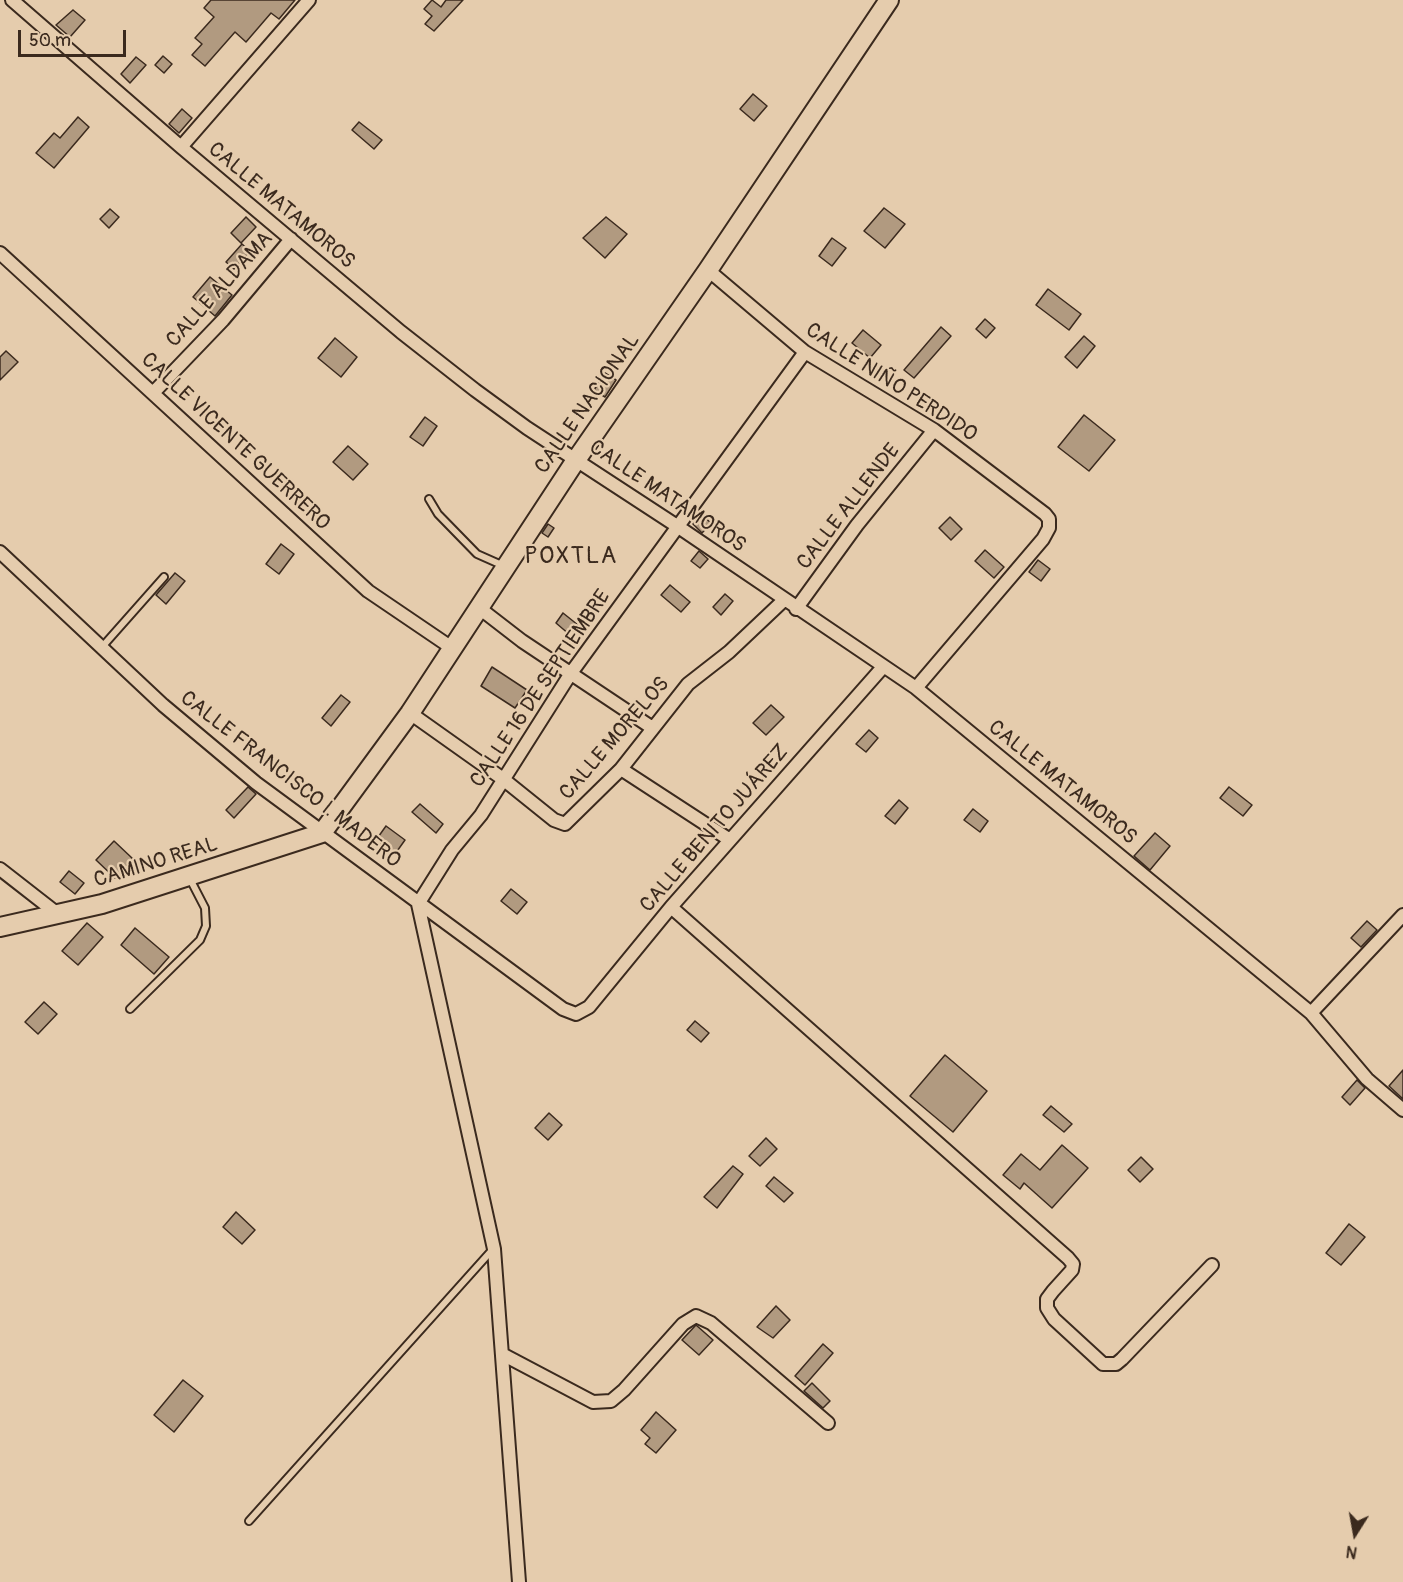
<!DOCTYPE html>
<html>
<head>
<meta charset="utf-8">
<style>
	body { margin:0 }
	#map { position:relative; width:1403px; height:1582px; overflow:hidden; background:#e5ccad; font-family:Pangolin,sans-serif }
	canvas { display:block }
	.north { position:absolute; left:1325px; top:1504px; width:60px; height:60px; -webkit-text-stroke:4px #e5ccad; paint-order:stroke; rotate:191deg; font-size:16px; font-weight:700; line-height:24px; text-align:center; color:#3b2a1e }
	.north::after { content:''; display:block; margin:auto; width:21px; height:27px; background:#3b2a1e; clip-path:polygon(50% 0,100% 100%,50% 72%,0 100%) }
	.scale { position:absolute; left:18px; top:30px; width:108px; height:27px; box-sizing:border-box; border:3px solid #3b2a1e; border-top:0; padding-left:8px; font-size:18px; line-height:21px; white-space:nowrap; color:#3b2a1e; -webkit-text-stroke:4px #e5ccad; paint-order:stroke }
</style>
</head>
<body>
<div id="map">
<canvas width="1403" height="1582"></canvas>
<div class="north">N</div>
<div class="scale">50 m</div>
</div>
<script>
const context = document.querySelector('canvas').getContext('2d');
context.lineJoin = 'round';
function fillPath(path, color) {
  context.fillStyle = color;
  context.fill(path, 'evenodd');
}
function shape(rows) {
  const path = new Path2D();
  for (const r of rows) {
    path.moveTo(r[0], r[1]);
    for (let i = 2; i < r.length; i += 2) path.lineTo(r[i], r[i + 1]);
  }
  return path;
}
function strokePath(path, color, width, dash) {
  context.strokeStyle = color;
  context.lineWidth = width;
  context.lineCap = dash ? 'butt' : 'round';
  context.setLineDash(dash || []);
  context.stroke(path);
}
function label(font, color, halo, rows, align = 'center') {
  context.font = font + ' Pangolin,sans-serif';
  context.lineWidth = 4.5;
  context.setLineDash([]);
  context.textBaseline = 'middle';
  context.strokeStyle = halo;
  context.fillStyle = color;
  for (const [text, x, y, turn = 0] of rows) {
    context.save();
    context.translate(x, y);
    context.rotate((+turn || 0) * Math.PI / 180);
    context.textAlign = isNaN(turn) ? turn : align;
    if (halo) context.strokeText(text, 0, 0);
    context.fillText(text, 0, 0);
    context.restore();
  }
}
const building = shape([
	[211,0,295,0,279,19,271,13,246,42,235,32,205,66,192,55,202,44,195,38,214,17,204,8,211,0],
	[432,0,441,7,446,0,463,0,434,31,425,24,432,16,424,9,432,0],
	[73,10,85,20,70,37,56,25,73,10],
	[163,56,172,64,164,73,155,65,163,56],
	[136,57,146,65,130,83,121,74,136,57],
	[753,94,767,106,754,121,740,109,753,94],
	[182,109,192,118,179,133,169,124,182,109],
	[78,117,89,127,54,168,36,153,54,133,60,138,78,117],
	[359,122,382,140,374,149,352,130,359,122],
	[884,208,905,224,885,248,864,231,884,208],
	[110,209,119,217,109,228,100,219,110,209],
	[246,217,256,227,241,243,231,233,246,217],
	[606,217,627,234,605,258,583,238,606,217],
	[832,238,846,248,832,266,819,256,832,238],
	[242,244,250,251,234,269,226,262,242,244],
	[210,277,232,295,215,316,193,297,210,277],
	[1048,289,1081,314,1069,330,1036,305,1048,289],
	[985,319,995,328,986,338,976,329,985,319],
	[941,327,951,336,914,378,904,370,941,327],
	[863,330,881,345,870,358,852,343,863,330],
	[1084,336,1095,346,1077,368,1065,357,1084,336],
	[335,338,357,357,341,377,318,358,335,338],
	[6,351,18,362,0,380,0,357,6,351],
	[605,373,616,380,605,397,594,390,605,373],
	[1084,415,1115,440,1089,471,1058,447,1084,415],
	[425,417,437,426,423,446,410,437,425,417],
	[348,446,368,464,353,480,333,462,348,446],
	[702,515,711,523,702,533,693,524,702,515],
	[950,517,962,529,951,540,939,528,950,517],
	[548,524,554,528,548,537,542,533,548,524],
	[281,544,294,554,279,574,266,564,281,544],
	[985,550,1004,567,994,578,975,561,985,550],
	[699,551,708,559,700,568,691,561,699,551],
	[1038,560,1050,569,1041,581,1029,572,1038,560],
	[175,573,185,581,166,604,156,595,175,573],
	[670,585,690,602,681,612,661,595,670,585],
	[725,594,733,601,721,615,713,607,725,594],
	[563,613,578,625,570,635,556,623,563,613],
	[492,667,527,690,515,708,481,686,492,667],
	[341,695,350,702,331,726,322,718,341,695],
	[771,705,784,717,766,735,753,723,771,705],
	[869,730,878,738,866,752,856,744,869,730],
	[248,787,256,794,234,818,226,810,248,787],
	[1229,787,1252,805,1243,816,1220,798,1229,787],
	[899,800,908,808,895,824,885,816,899,800],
	[420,804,443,824,436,833,412,812,420,804],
	[973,809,988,821,980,832,964,820,973,809],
	[386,826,405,840,395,854,376,840,386,826],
	[1155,833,1170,846,1150,870,1134,856,1155,833],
	[114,841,133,859,115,878,96,860,114,841],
	[69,871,84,883,75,894,60,882,69,871],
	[511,889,527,902,517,914,501,901,511,889],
	[1367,921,1377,930,1361,947,1351,938,1367,921],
	[87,923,103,937,78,965,62,951,87,923],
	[135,928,169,957,154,974,121,945,135,928],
	[44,1002,57,1014,38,1034,25,1022,44,1002],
	[695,1021,709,1033,701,1042,687,1030,695,1021],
	[945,1055,987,1091,953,1132,910,1096,945,1055],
	[1403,1070,1403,1099,1389,1086,1403,1070],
	[1357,1080,1365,1088,1350,1105,1342,1097,1357,1080],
	[1051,1106,1072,1124,1064,1132,1043,1115,1051,1106],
	[549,1113,562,1125,548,1140,535,1128,549,1113],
	[766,1138,777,1149,760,1166,749,1156,766,1138],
	[1062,1145,1088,1168,1052,1208,1024,1183,1020,1189,1003,1175,1021,1154,1040,1170,1062,1145],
	[1141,1157,1153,1169,1140,1182,1128,1170,1141,1157],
	[733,1166,743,1174,717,1208,704,1197,733,1166],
	[774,1177,793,1193,784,1202,766,1186,774,1177],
	[236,1212,255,1230,242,1244,223,1227,236,1212],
	[1349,1224,1365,1237,1341,1265,1326,1253,1349,1224],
	[776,1306,790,1320,773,1338,757,1327,776,1306],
	[696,1325,713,1340,699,1355,682,1340,696,1325],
	[823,1344,833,1353,805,1385,795,1376,823,1344],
	[183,1380,203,1396,174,1432,154,1415,183,1380],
	[812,1383,830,1401,823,1408,804,1391,812,1383],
	[656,1412,676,1430,656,1453,645,1444,650,1438,641,1430,656,1412]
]);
const lane = shape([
	[429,499,438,514,477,554,504,566],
	[102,647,164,577],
	[130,1009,200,940,206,926,205,908,190,879],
	[249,1521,493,1249]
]);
const street = shape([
	[12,0,181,147,401,332,475,390,527,428,677,526,916,688,1311,1013,1367,1079,1403,1110],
	[181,147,309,0],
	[0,253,368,591,452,648],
	[708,270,805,352,934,430,1045,514,1049,519,1049,528,1043,539,916,688],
	[153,393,223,320,291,239],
	[0,552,163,705,256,783,563,1009,576,1014,589,1007,671,907,883,667],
	[478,607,522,641,651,727],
	[796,609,857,525,934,430],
	[410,713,503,779,554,820,565,824,621,769,688,684,729,652,784,600],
	[621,769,730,840],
	[0,869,59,915],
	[671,907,1068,1258,1073,1264,1072,1270,1053,1291,1047,1299,1047,1308,1054,1319,1103,1364,1116,1364,1122,1359,1212,1265],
	[1311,1013,1403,915],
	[502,1354,593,1402,611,1401,624,1390,683,1324,696,1316,711,1323,828,1423],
	[519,1582,494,1249,418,904,452,850,481,815,571,673,805,352]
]);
const secondary = shape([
	[0,927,102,904,322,833,410,713,576,460,708,270,889,0]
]);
const streetNames = [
	["CALLE MATAMOROS",281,206,40],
	["CALLE ALDAMA",220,290,-48],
	["CALLE NIÑO PERDIDO",891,383,33],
	["CALLE NACIONAL",588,404,-55],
	["CALLE VICENTE GUERRERO",235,442,43],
	["CALLE MATAMOROS",667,497,34],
	["CALLE ALLENDE",849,507,-52],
	["CALLE 16 DE SEPTIEMBRE",541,689,-56],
	["CALLE MORELOS",615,739,-49],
	["CALLE FRANCISCO I. MADERO",290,780,38],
	["CALLE MATAMOROS",1062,783,39],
	["CALLE BENITO JUÁREZ",715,829,-49],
	["CAMINO REAL",156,863,-17]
];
const quarterNames = [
	["POXTLA",571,557]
];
fillPath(building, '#b19a80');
strokePath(building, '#3b2a1e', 1.5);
strokePath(lane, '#3b2a1e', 10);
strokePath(street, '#3b2a1e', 16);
strokePath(secondary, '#3b2a1e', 22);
strokePath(lane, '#e5ccad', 6);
strokePath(street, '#e5ccad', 12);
strokePath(secondary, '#e5ccad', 18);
label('21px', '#3b2a1e', '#e5ccad', streetNames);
context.letterSpacing = '1.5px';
label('24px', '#3b2a1e', '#e5ccad', quarterNames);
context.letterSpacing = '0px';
</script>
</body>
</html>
